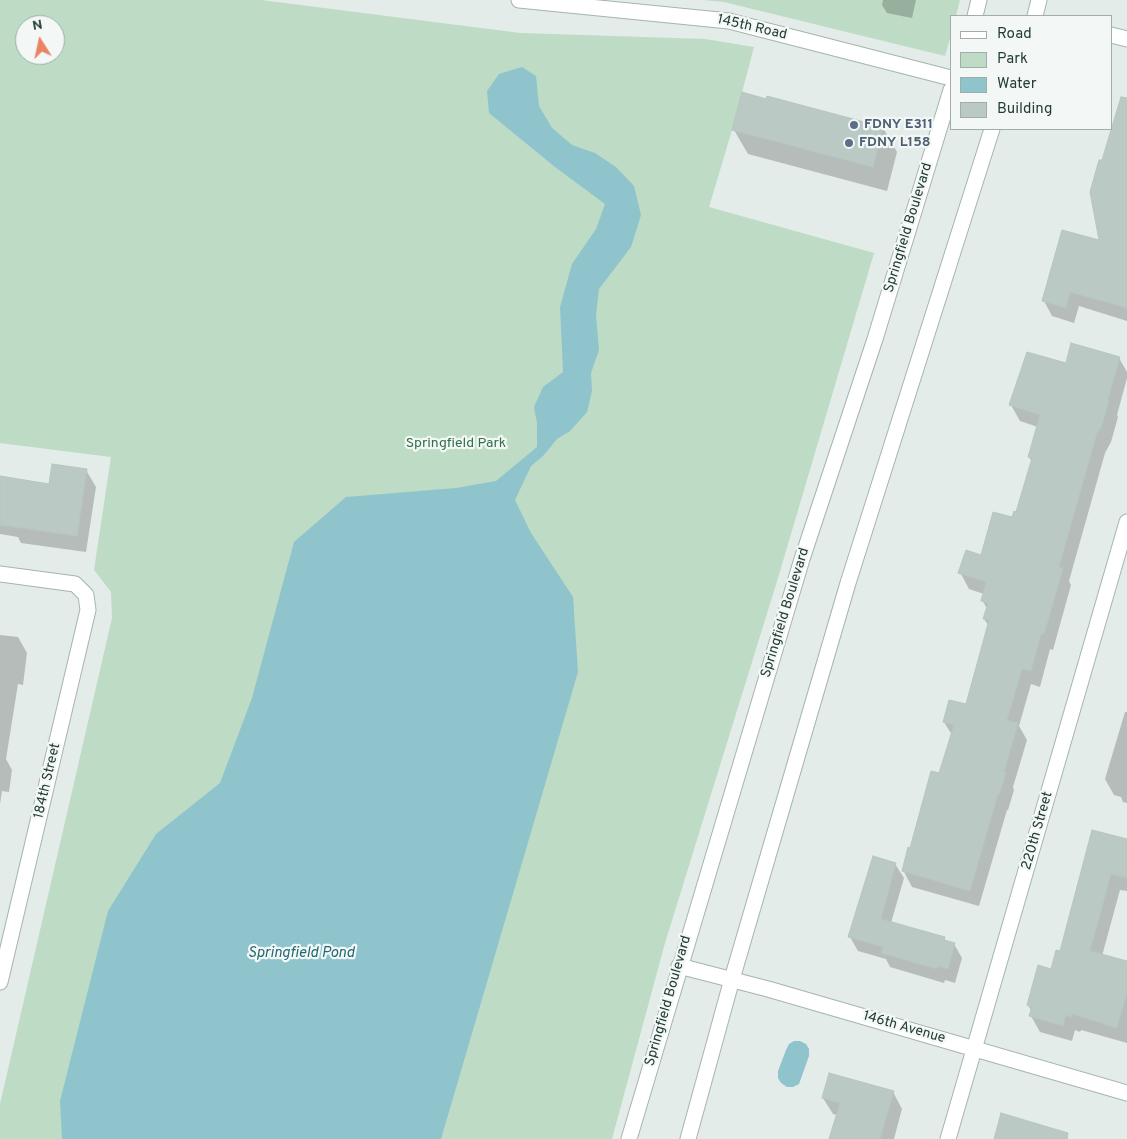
<!DOCTYPE html>
<html>
<head>
<meta charset="utf-8">
<style>
	body { margin:0 }
	#map { position:relative; width:1127px; height:1139px; overflow:hidden; background:#e3ece8; font-family:Overpass,sans-serif }
	canvas { display:block }
	.legend { position:absolute; left:950px; top:15px; width:162px; height:115px; box-sizing:border-box; background:#f3f8f6; border:1px solid #a0ada9; margin:0; padding:6px 9px; list-style:none; font-size:15px; color:#243c35 }
	.legend li { display:flex; align-items:center; gap:10px; height:25px }
	.legend b { width:25px; border:1px solid #a0ada9 }
	.north { position:absolute; left:15px; top:15px; width:50px; height:50px; box-sizing:border-box; background:#f3f8f6; border:1px solid #a0ada9; border-radius:50%; rotate:350deg; font-size:14px; font-weight:700; line-height:20px; text-align:center; color:#243c35 }
	.north::after { content:''; display:block; margin:auto; width:18px; height:22px; background:#e98464; clip-path:polygon(50% 0,100% 100%,50% 72%,0 100%) }
</style>
</head>
<body>
<div id="map">
<canvas width="1127" height="1139"></canvas>
<ul class="legend">
<li><b style="height:6px;background:#fff"></b>Road</li>
<li><b style="height:14px;background:#bddbc5"></b>Park</li>
<li><b style="height:14px;background:#8fc4cd"></b>Water</li>
<li><b style="height:14px;background:#bbc9c4"></b>Building</li>
</ul>
<div class="north">N</div>
</div>
<script>
const context = document.querySelector('canvas').getContext('2d');
context.lineJoin = 'round';
function fillPath(path, color) {
  context.fillStyle = color;
  context.fill(path, 'evenodd');
}
function shape(rows) {
  const path = new Path2D();
  for (const r of rows) {
    path.moveTo(r[0], r[1]);
    for (let i = 2; i < r.length; i += 2) path.lineTo(r[i], r[i + 1]);
  }
  return path;
}
function strokePath(path, color, width, dash) {
  context.strokeStyle = color;
  context.lineWidth = width;
  context.lineCap = dash ? 'butt' : 'round';
  context.setLineDash(dash || []);
  context.stroke(path);
}
function label(font, color, halo, rows, align = 'center') {
  context.font = font + ' Overpass,sans-serif';
  context.lineWidth = 4.5;
  context.setLineDash([]);
  context.textBaseline = 'middle';
  context.strokeStyle = halo;
  context.fillStyle = color;
  for (const [text, x, y, turn = 0] of rows) {
    context.save();
    context.translate(x, y);
    context.rotate((+turn || 0) * Math.PI / 180);
    context.textAlign = isNaN(turn) ? turn : align;
    if (halo) context.strokeText(text, 0, 0);
    context.fillText(text, 0, 0);
    context.restore();
  }
}
const green = shape([
	[0,0,261,0,520,33,705,39,754,47,732,130,709,207,874,253,778,578,665,943,612,1139,0,1139,0,1104,112,618,111,592,94,570,111,457,0,443],
	[25,25,55,25,55,55,25,55],
	[703,0,960,0,956,16,951,16,951,35,945,56,724,2]
]);
const water = shape([
	[522,67,536,76,539,106,552,128,572,145,595,153,616,167,634,186,641,215,631,247,599,289,596,315,599,350,591,373,592,391,587,412,570,431,557,439,543,456,531,466,515,500,531,533,573,597,578,672,441,1139,62,1139,60,1101,108,911,156,834,220,783,252,698,294,542,346,497,456,488,496,481,537,447,537,423,534,407,543,387,563,372,560,307,572,264,596,229,605,204,555,167,489,113,487,91,499,74],
	[794,1041,800,1041,806,1044,809,1049,809,1056,799,1084,793,1087,787,1087,781,1083,778,1078,778,1071,786,1050,789,1044]
]);
const shadow = shape([
	[883,0,916,0,912,18,887,13,882,5],
	[1127,106,1127,321,1079,306,1074,323,1052,316,1044,301,1101,242],
	[883,128,897,152,887,191,748,154,734,130],
	[1119,358,1127,372,1127,378,1117,415,1118,417,1111,442,1105,453,1069,581,1071,585,1053,650,1050,649,1040,687,1031,684,1019,726,1027,740,1013,787,1014,790,1008,810,1007,810,979,906,912,887,903,870,940,775,952,735,944,722,967,706,989,626,984,619,987,609,983,601,984,594,969,589,960,572,982,557,1017,513,1032,462,1029,457,1038,427,1020,421,1011,405,1066,364],
	[86,470,96,487,86,552,21,543,18,537,0,534,0,477,50,485],
	[0,635,18,637,27,653,23,685,18,684,6,759,12,770,9,792,2,791,0,804],
	[1125,712,1127,712,1127,803,1123,802,1121,797,1114,795,1105,779],
	[1127,841,1127,891,1120,890,1102,956,1127,963,1127,1043,1081,1030,1080,1032,1075,1030,1072,1041,1040,1032,1031,1016,1032,1012,1028,1005,1051,970],
	[895,864,904,878,891,923,944,938,946,942,954,944,962,958,955,983,945,980,944,983,890,967,886,959,858,951,850,937],
	[893,1092,902,1109,894,1139,830,1139,837,1115,833,1114,823,1098]
]);
const building = shape([
	[742,92,766,99,767,96,883,127,873,167,732,130,742,92],
	[1121,97,1127,98,1127,308,1070,292,1066,308,1042,301,1062,230,1099,240,1090,192,1099,160,1102,160,1121,97],
	[1071,343,1120,357,1108,399,1109,400,1102,425,1096,436,1059,567,1063,568,1044,634,1041,634,1031,671,1022,669,1007,720,1018,723,1004,772,1006,773,999,794,998,794,970,891,902,871,908,847,910,848,931,771,939,773,954,725,943,722,949,700,966,704,989,620,983,619,988,603,981,601,986,582,958,573,966,550,981,555,993,512,1012,517,1014,511,1016,512,1032,458,1028,457,1040,415,1009,405,1027,352,1066,363,1071,343],
	[52,464,87,469,77,536,0,525,0,476,49,484,52,464],
	[1092,830,1127,839,1127,878,1111,874,1090,951,1127,961,1127,993,1117,1028,1072,1014,1071,1017,1066,1015,1063,1026,1029,1016,1032,1007,1027,1005,1038,965,1051,969,1056,950,1060,951,1092,830],
	[873,856,896,863,881,919,945,937,944,940,955,943,948,969,937,966,937,969,881,953,883,947,848,937,873,856],
	[829,1073,894,1091,880,1139,829,1139,840,1103,822,1098,829,1073],
	[1001,1113,1068,1133,1067,1139,994,1139,1001,1113]
]);
const minor = shape([
	[519,0,729,21,951,78],
	[1111,35,1127,39],
	[0,574,75,584,86,595,88,610,0,982],
	[679,966,768,989,1127,1093],
	[948,1139,1127,522]
]);
const tertiary = shape([
	[975,16,979,0],
	[1035,16,1039,0],
	[629,1139,802,559,875,339,951,90],
	[688,1139,732,979,848,583,992,129]
]);
const markers = [
	[854,125,5,"#5c6f8a"],
	[849,143,5,"#5c6f8a"]
];
const streetNames = [
	["145th Road",752,28,13],
	["Springfield Boulevard",909,228,-73],
	["Springfield Boulevard",786,613,-73],
	["184th Street",48,781,-77],
	["220th Street",1038,831,-74],
	["Springfield Boulevard",669,1001,-74],
	["146th Avenue",904,1028,16]
];
const serviceNames = [
	["FDNY E311",864,125],
	["FDNY L158",859,143]
];
const parkNames = [
	["Springfield Park",456,444]
];
const waterNames = [
	["Springfield Pond",301,954]
];
fillPath(green, '#bddbc5');
fillPath(water, '#8fc4cd');
fillPath(shadow, '#0003');
fillPath(building, '#bbc9c4');
strokePath(building, '#b6c5bf', 1);
strokePath(minor, '#a6b4af', 17);
strokePath(tertiary, '#a6b4af', 17);
strokePath(minor, '#fff', 15);
strokePath(tertiary, '#fff', 15);
for (const [x, y, r, color] of markers) {
  const dot = new Path2D();
  dot.arc(x, y, r, 0, 2 * Math.PI);
  context.fillStyle = color;
  context.fill(dot);
  strokePath(dot, '#f3f8f6', 2);
}
label('14px', '#243c35', '#f3f8f6', streetNames);
label('bold 14px', '#4e5e75', '#f3f8f6', serviceNames, 'left');
label('14px', '#317049', '#f3f8f6', parkNames);
label('italic 15px', '#226774', '#f3f8f6', waterNames);
</script>
</body>
</html>
